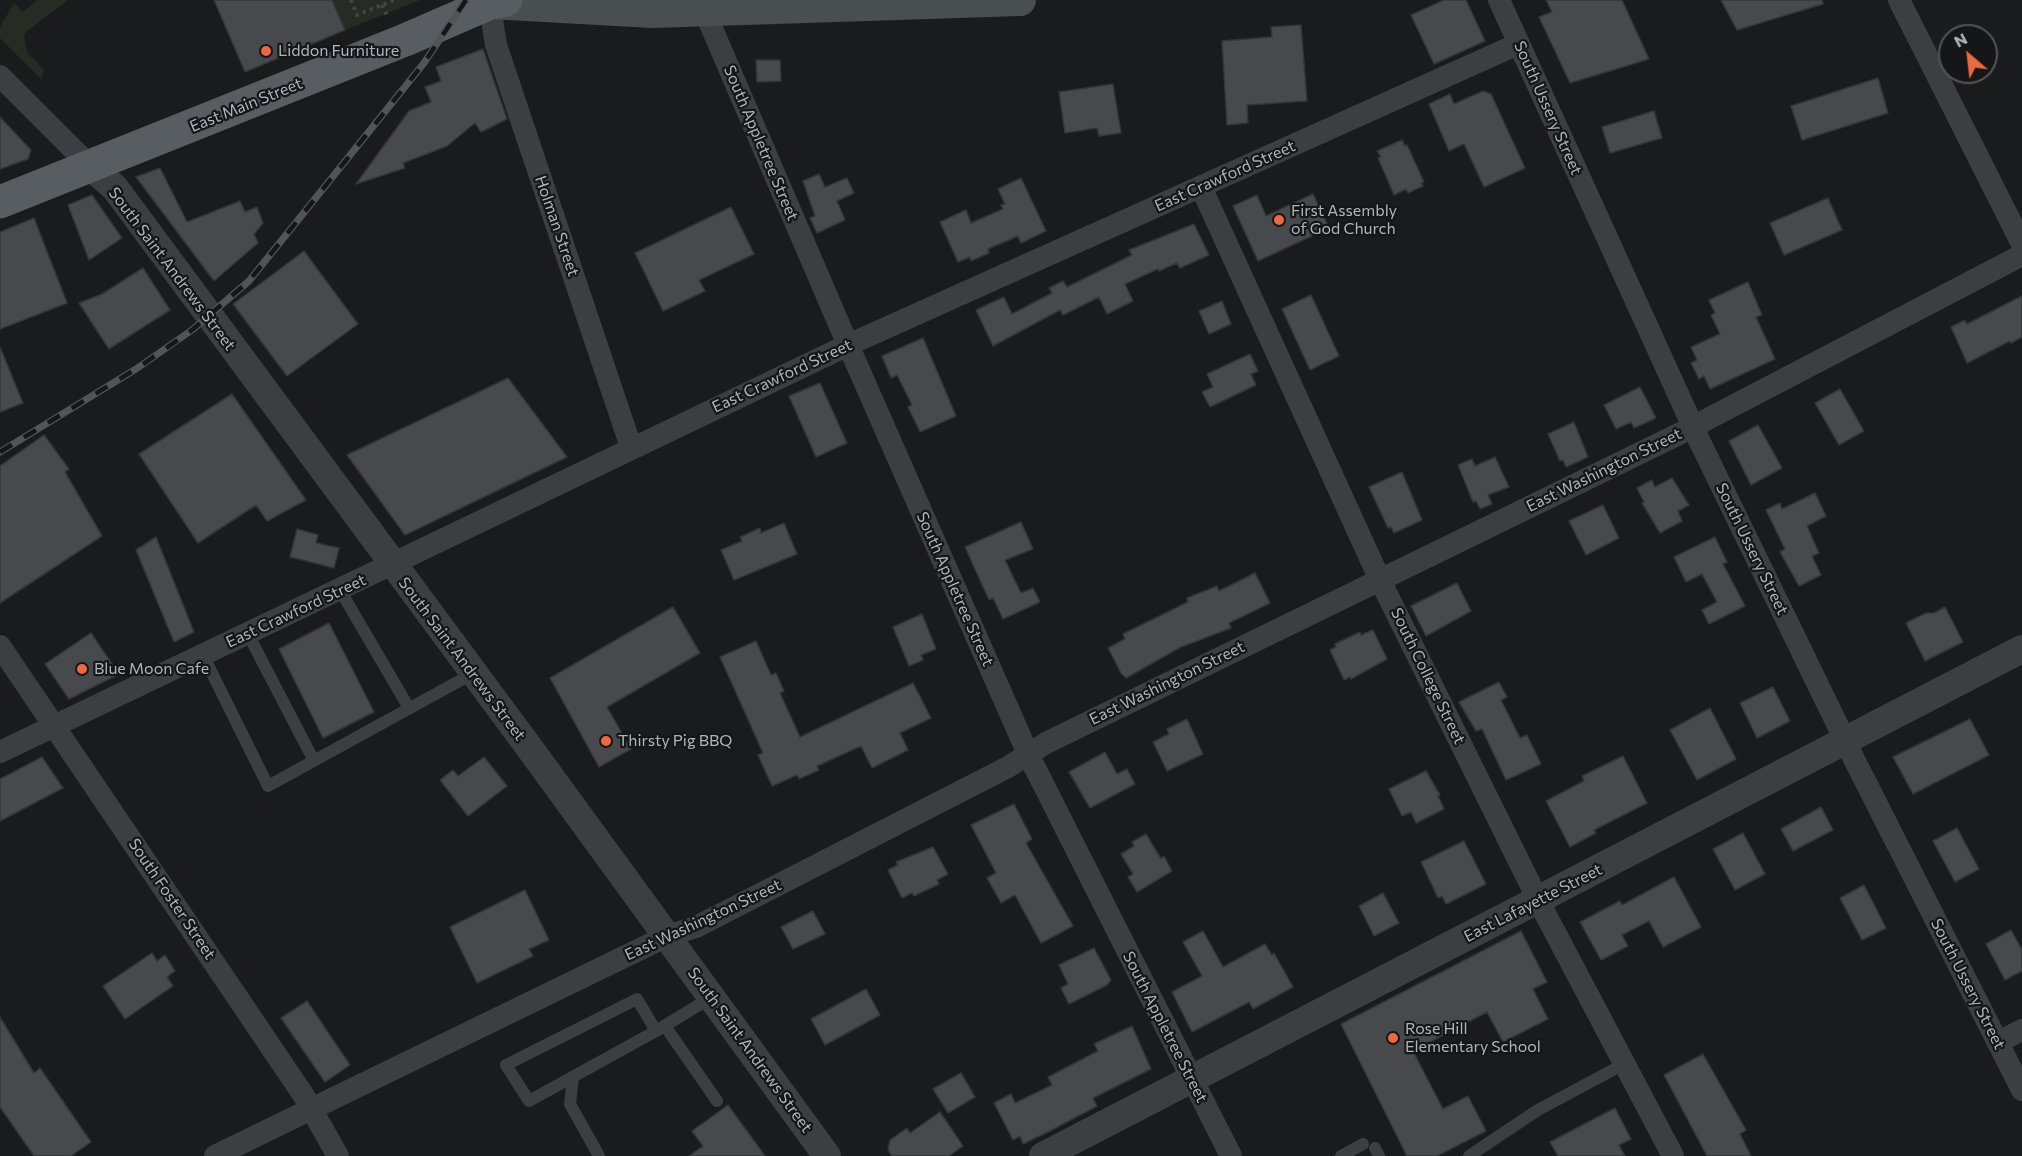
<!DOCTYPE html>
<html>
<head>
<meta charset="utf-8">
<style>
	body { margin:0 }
	#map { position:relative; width:2022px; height:1156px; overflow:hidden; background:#1a1b1c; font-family:Commissioner,sans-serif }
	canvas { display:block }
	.north { position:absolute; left:1938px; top:24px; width:60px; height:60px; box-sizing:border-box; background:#151617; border:2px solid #525659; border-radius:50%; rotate:332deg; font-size:16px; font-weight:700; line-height:24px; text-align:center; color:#adb7bb }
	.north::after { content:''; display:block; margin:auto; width:21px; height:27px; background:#ed6841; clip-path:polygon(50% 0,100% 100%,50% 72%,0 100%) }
</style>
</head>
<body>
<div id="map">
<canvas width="2022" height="1156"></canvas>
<div class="north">N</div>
</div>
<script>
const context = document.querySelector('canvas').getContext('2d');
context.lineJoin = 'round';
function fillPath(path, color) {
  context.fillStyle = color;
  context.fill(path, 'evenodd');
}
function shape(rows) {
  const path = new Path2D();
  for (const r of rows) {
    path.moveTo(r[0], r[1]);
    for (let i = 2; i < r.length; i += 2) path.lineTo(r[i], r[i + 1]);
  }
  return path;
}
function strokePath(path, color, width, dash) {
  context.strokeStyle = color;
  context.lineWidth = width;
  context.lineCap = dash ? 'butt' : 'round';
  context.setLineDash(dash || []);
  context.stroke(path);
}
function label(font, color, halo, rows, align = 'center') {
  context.font = font + ' Commissioner,sans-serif';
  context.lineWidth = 4.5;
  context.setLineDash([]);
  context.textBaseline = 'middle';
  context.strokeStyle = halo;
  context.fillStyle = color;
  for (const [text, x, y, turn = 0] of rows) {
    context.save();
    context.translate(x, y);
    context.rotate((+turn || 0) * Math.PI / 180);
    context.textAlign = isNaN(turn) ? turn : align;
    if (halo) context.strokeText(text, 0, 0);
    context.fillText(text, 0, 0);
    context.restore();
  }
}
const green = shape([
	[37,0,68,0,26,32,24,36,27,52,44,70,41,79,0,38,0,27,14,3,23,12],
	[332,0,420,0,345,30]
]);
const building = shape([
	[214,0,332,0,345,30,245,72,214,0],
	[1444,0,1466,0,1485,41,1434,64,1411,15,1444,0],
	[1546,0,1622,0,1649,59,1570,83,1539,17,1552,12,1546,0],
	[1721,0,1822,0,1823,4,1737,30,1721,0],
	[1301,25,1307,101,1247,105,1248,123,1227,125,1222,41,1272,37,1271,27,1301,25],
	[483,49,507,119,481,132,475,123,447,146,403,163,405,168,356,184,409,111,431,102,425,87,441,81,436,67,483,49],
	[756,60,780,60,781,81,757,82,756,60],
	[1878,78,1888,113,1802,140,1791,106,1878,78],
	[1113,84,1121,133,1099,136,1097,128,1065,133,1059,92,1113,84],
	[1483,91,1491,94,1525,168,1484,187,1464,144,1449,151,1429,104,1450,94,1454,104,1483,91],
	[1654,111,1662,138,1610,153,1602,127,1654,111],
	[0,117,31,150,28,159,0,169,0,117],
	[1402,140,1405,146,1407,145,1424,182,1421,183,1423,186,1408,193,1406,189,1394,195,1378,158,1381,157,1377,151,1402,140],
	[160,168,187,222,240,201,245,212,257,207,263,223,254,234,258,243,214,281,136,177,160,168],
	[819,174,825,187,847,178,854,193,837,201,845,220,817,233,810,218,815,216,803,181,819,174],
	[1021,178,1046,231,1021,243,1018,236,988,249,989,253,971,261,970,257,958,262,940,222,966,210,971,223,1003,209,1001,205,1005,204,998,189,1021,178],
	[1313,194,1329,228,1258,261,1233,206,1257,195,1266,216,1313,194],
	[92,195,122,238,89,260,68,205,92,195],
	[1828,198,1842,230,1784,255,1770,223,1828,198],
	[731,207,754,254,699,280,705,291,663,311,635,253,731,207],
	[34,218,67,303,0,329,0,232,34,218],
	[1194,224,1209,255,1180,268,1177,263,1159,271,1158,269,1125,284,1133,301,1107,314,1099,297,1063,315,1060,310,993,346,976,310,1004,297,1012,314,1052,293,1049,288,1063,281,1067,287,1132,255,1129,250,1194,224],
	[304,251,358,324,287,376,233,304,304,251],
	[143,268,170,310,109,349,79,303,102,294,143,268],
	[1748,282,1762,315,1756,317,1775,359,1710,389,1704,376,1699,379,1691,363,1697,360,1691,347,1720,334,1711,315,1715,313,1709,300,1748,282],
	[1311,295,1339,356,1310,370,1282,309,1311,295],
	[2022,296,2022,337,2011,343,2010,341,1967,363,1951,327,1965,320,1967,324,2022,296],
	[1222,301,1231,324,1209,334,1199,311,1222,301],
	[923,338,956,416,920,432,908,407,912,405,897,375,891,378,882,356,923,338],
	[0,347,23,403,0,412,0,347],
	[1250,354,1258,371,1251,374,1256,385,1210,407,1202,392,1213,387,1207,374,1250,354],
	[508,378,567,457,405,535,347,455,508,378],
	[820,383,847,443,816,457,789,396,820,383],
	[1640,387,1656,418,1634,428,1631,422,1616,429,1604,405,1640,387],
	[1840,389,1864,431,1839,445,1815,403,1840,389],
	[232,394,306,500,267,521,256,505,198,543,139,454,232,394],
	[1574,422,1588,457,1566,467,1563,460,1560,461,1548,434,1574,422],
	[1758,425,1782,468,1751,485,1729,441,1758,425],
	[44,435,69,469,65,472,102,536,0,603,0,466,44,435],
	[1495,457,1509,487,1488,495,1492,504,1480,509,1476,501,1473,502,1458,465,1472,459,1475,466,1495,457],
	[1402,472,1422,520,1394,533,1391,527,1388,528,1369,487,1402,472],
	[1672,478,1689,505,1678,511,1682,521,1660,533,1642,503,1644,502,1637,488,1652,480,1655,487,1672,478],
	[1815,493,1826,516,1807,526,1819,553,1812,556,1821,575,1799,586,1780,552,1785,549,1766,510,1780,503,1782,509,1815,493],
	[1603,505,1619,538,1586,555,1569,521,1603,505],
	[1021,522,1033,549,1005,560,1021,593,1033,588,1040,602,1003,619,993,598,989,600,965,547,1021,522],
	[784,523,797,554,734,580,721,550,742,541,740,537,760,528,761,533,784,523],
	[297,529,318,535,316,543,339,548,334,568,290,557,297,529],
	[156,537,194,632,174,642,136,550,156,537],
	[1715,537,1727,562,1723,564,1745,606,1709,624,1702,610,1717,602,1702,574,1686,582,1674,557,1715,537],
	[1255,573,1270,603,1229,623,1231,628,1181,647,1126,678,1121,673,1108,648,1125,639,1123,634,1188,602,1187,598,1217,586,1219,591,1255,573],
	[1457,583,1471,611,1426,636,1411,606,1457,583],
	[673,607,700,653,607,707,631,749,599,767,550,678,673,607],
	[1945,607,1963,642,1925,661,1906,623,1926,613,1934,613,1945,607],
	[922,614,936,649,921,655,923,660,909,666,893,627,922,614],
	[329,623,374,712,323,738,279,649,329,623],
	[1373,630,1387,659,1351,679,1350,677,1344,680,1330,650,1336,647,1335,644,1360,632,1361,635,1373,630],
	[91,633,119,674,69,699,45,664,91,633],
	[756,641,771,675,776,673,784,691,780,693,800,737,913,683,931,718,900,733,908,750,872,768,861,746,817,766,819,770,799,779,797,775,772,786,758,755,763,753,720,657,756,641],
	[1499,682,1507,697,1501,700,1520,738,1527,735,1541,764,1506,780,1482,729,1476,731,1459,702,1499,682],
	[1773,687,1790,721,1757,738,1740,703,1773,687],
	[1710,708,1736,759,1697,780,1670,730,1710,708],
	[1187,719,1203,754,1167,771,1153,742,1169,734,1167,729,1187,719],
	[1970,719,1989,755,1913,794,1893,757,1970,719],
	[1105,752,1117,774,1127,769,1135,784,1090,808,1069,772,1105,752],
	[1623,756,1647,803,1594,830,1596,833,1570,847,1546,801,1584,781,1582,776,1623,756],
	[42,757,63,788,0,821,0,779,42,757],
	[484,757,507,786,468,816,440,780,453,770,458,776,484,757],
	[1426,771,1440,795,1438,796,1444,809,1416,823,1411,812,1402,816,1389,789,1426,771],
	[1014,804,1032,839,1026,843,1073,926,1041,943,1015,895,1001,903,987,878,996,873,971,825,1014,804],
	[1821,807,1833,830,1793,851,1781,829,1821,807],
	[1957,828,1979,869,1955,882,1933,841,1957,828],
	[1743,833,1765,874,1735,890,1713,849,1743,833],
	[1146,834,1161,859,1164,856,1172,871,1137,892,1128,877,1133,874,1121,854,1134,846,1132,842,1146,834],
	[1464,841,1486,884,1446,904,1442,896,1438,898,1421,862,1464,841],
	[933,847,948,874,937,880,939,884,914,896,912,893,902,898,888,870,898,865,896,862,933,847],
	[1674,877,1701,927,1663,947,1649,921,1622,935,1628,946,1601,960,1580,922,1620,901,1622,905,1674,877],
	[1864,885,1886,928,1862,940,1840,898,1864,885],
	[525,890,549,940,529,949,533,956,477,983,450,927,525,890],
	[1383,893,1399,923,1374,936,1359,906,1383,893],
	[813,911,825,934,793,949,781,927,813,911],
	[2011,930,2022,950,2022,971,2005,980,1986,944,2011,930],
	[1203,931,1223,967,1265,944,1272,955,1274,953,1293,987,1253,1009,1249,1002,1192,1032,1172,992,1202,976,1183,942,1203,931],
	[1521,931,1547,982,1533,989,1548,1019,1503,1042,1487,1012,1413,1051,1443,1109,1468,1096,1486,1131,1437,1156,1407,1156,1341,1024,1521,931],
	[1094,948,1111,980,1107,985,1069,1004,1061,988,1068,984,1059,965,1094,948],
	[152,953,157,961,165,955,175,971,167,977,173,986,125,1019,103,986,152,953],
	[866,989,880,1015,825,1045,811,1019,866,989],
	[307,1001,350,1065,325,1082,281,1018,307,1001],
	[0,1017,34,1073,40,1068,91,1142,71,1156,34,1156,0,1107,0,1017],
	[1132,1026,1151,1069,1093,1098,1097,1106,1050,1131,1023,1144,1020,1136,1013,1140,994,1103,1011,1094,1015,1103,1052,1085,1048,1077,1098,1051,1094,1044,1132,1026],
	[1703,1054,1746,1130,1740,1134,1751,1156,1707,1156,1664,1075,1703,1054],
	[961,1073,975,1097,948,1113,933,1089,961,1073],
	[728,1105,765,1156,689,1156,703,1146,692,1131,728,1105],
	[1615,1108,1631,1139,1619,1145,1625,1156,1558,1156,1550,1142,1615,1108],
	[940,1112,963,1146,949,1156,892,1156,888,1150,890,1140,907,1128,910,1133,940,1112]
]);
const path = shape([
	[351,0,357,15,394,0],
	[382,5,388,18]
]);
const service = shape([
	[340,590,409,708],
	[248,634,314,761],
	[203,655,268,786,472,674],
	[665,1026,717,1101],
	[656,1031,529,1101,506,1065,637,999,656,1031,712,997],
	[573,1077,570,1104,599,1156],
	[1375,1148,1379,1156],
	[1341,1156,1363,1144],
	[1469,1156,1538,1110,1624,1064]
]);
const minor = shape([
	[489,0,496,45,631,447],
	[1499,0,1699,440,1856,763,2022,1090],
	[1899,0,2022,244],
	[704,10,842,331,1028,754,1231,1156],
	[0,76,91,167],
	[1201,187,1380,580,1538,900,1673,1156],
	[0,646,304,1096,338,1156],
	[0,752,848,345,1518,44],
	[1998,1042,2022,1030],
	[215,1156,667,936,696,927,1008,767,1046,743,1679,434,2022,255]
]);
const tertiary = shape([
	[91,167,115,188,531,750,827,1156],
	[1043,1156,2022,649]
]);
const secondary = shape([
	[490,3,653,12,1020,0]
]);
const primary = shape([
	[0,202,405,40,490,3,506,0]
]);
const rail = shape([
	[0,452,136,369,192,330,249,281,424,63,466,0]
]);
const markers = [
	[266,51,6,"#ed6841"],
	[1279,220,6,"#ed6841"],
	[82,669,6,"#ed6841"],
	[606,741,6,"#ed6841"],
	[1393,1038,6,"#ed6841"]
];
const poiNames = [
	["Liddon Furniture",278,51],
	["First Assembly",1291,211],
	["of God Church",1291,229],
	["Blue Moon Cafe",94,669],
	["Thirsty Pig BBQ",618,741],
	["Rose Hill",1405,1029],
	["Elementary School",1405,1047]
];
const streetNames = [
	["East Main Street",246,105,-22],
	["South Ussery Street",1548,108,66],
	["South Appletree Street",761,143,67],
	["East Crawford Street",1225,176,-24],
	["Holman Street",557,226,71],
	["South Saint Andrews Street",172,269,53],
	["East Crawford Street",782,376,-25],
	["East Washington Street",1604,470,-26],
	["South Ussery Street",1752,549,64],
	["South Appletree Street",955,589,66],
	["East Crawford Street",296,611,-25],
	["South Saint Andrews Street",462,659,53],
	["South College Street",1428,676,64],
	["East Washington Street",1167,683,-26],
	["South Foster Street",172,899,56],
	["East Lafayette Street",1533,903,-27],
	["East Washington Street",703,920,-25],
	["South Ussery Street",1968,984,63],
	["South Appletree Street",1165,1027,63],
	["South Saint Andrews Street",750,1050,54]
];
fillPath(green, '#262c24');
fillPath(building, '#47494c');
strokePath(building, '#343638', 1.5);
strokePath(path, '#414648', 4, [3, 4.5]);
strokePath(service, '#3b3f41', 12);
strokePath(minor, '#3b3f41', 22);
strokePath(tertiary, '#3b3f41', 28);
strokePath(secondary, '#494e51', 32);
strokePath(primary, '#575d60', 33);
strokePath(rail, '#505558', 7);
strokePath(rail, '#151617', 4.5, [14]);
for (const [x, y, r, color] of markers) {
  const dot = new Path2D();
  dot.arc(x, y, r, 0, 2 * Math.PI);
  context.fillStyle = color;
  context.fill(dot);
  strokePath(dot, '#151617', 2);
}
label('16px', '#adb7bb', '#151617', poiNames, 'left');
label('16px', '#adb7bb', '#151617', streetNames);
</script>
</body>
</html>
